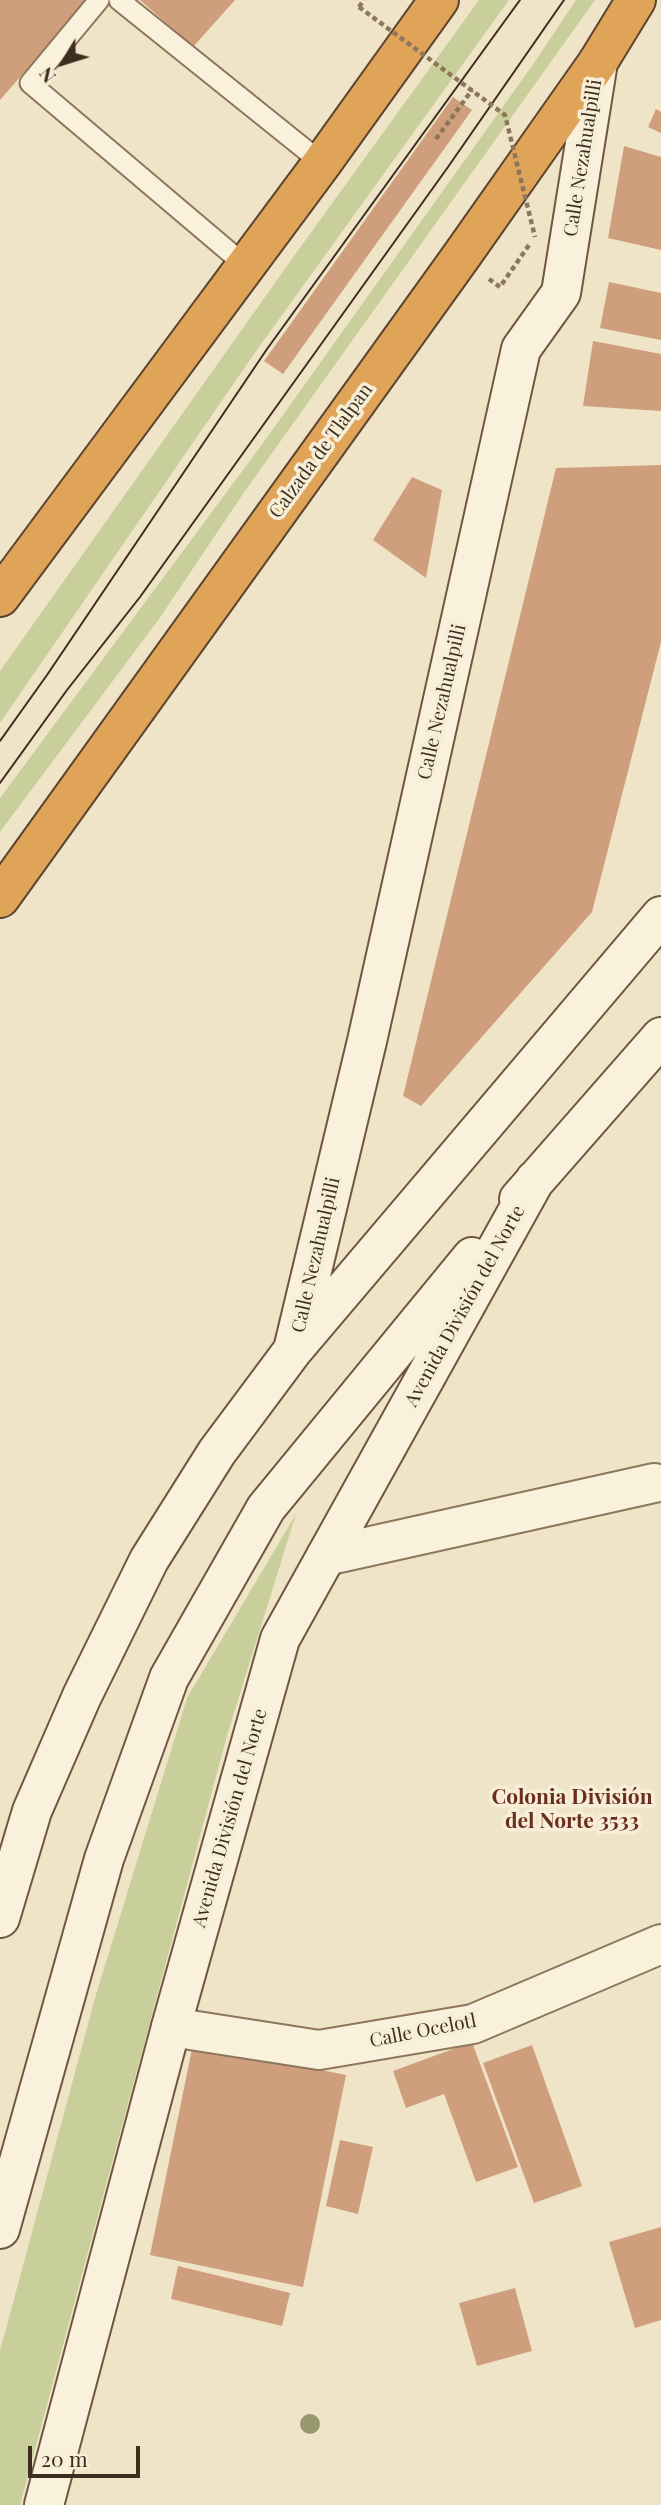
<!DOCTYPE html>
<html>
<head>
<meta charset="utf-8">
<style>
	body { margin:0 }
	#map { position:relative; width:661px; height:2505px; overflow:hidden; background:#f0e4c8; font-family:"Playfair Display",serif }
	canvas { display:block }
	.north { position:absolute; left:28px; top:28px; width:70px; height:70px; -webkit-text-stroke:5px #f7eed8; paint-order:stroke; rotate:232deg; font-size:19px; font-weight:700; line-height:28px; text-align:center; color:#3d2e20 }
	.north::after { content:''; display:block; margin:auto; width:24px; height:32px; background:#3d2e20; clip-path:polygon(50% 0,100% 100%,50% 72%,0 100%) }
	.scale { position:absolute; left:28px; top:2446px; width:112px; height:32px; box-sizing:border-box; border:4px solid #3d2e20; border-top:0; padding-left:9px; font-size:21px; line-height:24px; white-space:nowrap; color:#3d2e20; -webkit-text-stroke:5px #f7eed8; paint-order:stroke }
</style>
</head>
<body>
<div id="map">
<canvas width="661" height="2505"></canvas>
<div class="north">N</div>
<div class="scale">20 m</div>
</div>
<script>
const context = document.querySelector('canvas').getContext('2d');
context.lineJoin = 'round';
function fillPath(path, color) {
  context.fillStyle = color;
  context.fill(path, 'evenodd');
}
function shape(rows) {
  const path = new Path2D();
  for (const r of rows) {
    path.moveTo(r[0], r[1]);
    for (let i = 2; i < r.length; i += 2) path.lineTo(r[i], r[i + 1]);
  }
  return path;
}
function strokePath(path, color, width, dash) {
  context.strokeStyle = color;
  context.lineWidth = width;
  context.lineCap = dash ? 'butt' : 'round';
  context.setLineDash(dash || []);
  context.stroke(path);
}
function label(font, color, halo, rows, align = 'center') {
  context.font = font + ' "Playfair Display",serif';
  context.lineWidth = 7;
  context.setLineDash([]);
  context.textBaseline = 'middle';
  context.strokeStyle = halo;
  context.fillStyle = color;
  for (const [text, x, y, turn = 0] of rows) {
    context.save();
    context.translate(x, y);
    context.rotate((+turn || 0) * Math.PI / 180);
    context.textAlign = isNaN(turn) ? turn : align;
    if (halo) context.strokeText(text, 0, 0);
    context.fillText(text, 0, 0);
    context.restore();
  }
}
const green = shape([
	[479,0,509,0,254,354,0,723,0,671,294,256],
	[576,0,595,0,245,491,159,619,0,832,0,798,263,443,534,63],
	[296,1514,228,1732,20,2505,0,2505,0,2351,95,1998,187,1698]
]);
const building = shape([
	[0,0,87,0,0,100],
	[140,0,235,0,193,47],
	[453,97,472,110,283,374,264,361],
	[656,109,661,112,661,133,648,127],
	[624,146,661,157,661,250,608,238],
	[609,282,661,293,661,340,600,328],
	[593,341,661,354,661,411,583,406],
	[661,465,661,642,592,912,421,1106,403,1096,556,468],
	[412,477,442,490,426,578,373,540],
	[472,2042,518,2167,476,2182,444,2094,406,2108,393,2071],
	[193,2044,346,2075,303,2287,150,2255],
	[532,2045,582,2186,534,2203,483,2063],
	[340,2140,373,2147,358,2214,326,2206],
	[661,2227,661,2320,635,2328,609,2242],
	[178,2266,290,2293,282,2326,171,2299],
	[515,2288,532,2351,477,2366,459,2303]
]);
const path = shape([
	[359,7,364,0],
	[436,139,472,90],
	[489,279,500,287,529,245]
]);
const lane = shape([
	[99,0,30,83,246,266],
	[119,0,322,163]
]);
const street = shape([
	[326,1556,654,1483],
	[171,2027,319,2050,473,2024,661,1944]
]);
const secondary = shape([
	[519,1199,661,1037],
	[293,1350,367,1041,521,349,561,293,598,62],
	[0,1918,32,1811,82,1696,149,1560,217,1452,293,1350,661,916],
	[0,2229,104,1859,169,1678,266,1508,472,1257],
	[44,2505,171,2027,280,1639,535,1180]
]);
const highway = shape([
	[0,597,322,163,439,0],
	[0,898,460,258,598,62,636,0]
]);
const tram = shape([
	[0,741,47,675,267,349,520,0],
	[0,783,67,690,140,597,448,167,564,0]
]);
const pathBridge = shape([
	[359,7,505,115,535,237]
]);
const trees = [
	[310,2424]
];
const streetNames = [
	["Calle Nezahualpilli",583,158,-81],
	["Calzada de Tlalpan",321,451,-54],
	["Calle Nezahualpilli",442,702,-77],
	["Calle Nezahualpilli",316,1255,-77],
	["Avenida División del Norte",465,1306,-61],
	["Avenida División del Norte",230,1818,-74],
	["Calle Ocelotl",423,2031,-11]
];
const neighbourhoodNames = [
	["Colonia División",572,1797],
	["del Norte 3533",572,1821]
];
fillPath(green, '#c9cf9b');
fillPath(building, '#cf9f7d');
strokePath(lane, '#8d765c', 23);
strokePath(street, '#8d765c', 42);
strokePath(secondary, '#6f573f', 42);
strokePath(highway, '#5b4430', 42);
strokePath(path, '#8d765c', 4.5, [5, 3.5]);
strokePath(lane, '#faf1dc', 19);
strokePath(street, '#faf1dc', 38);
strokePath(secondary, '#faf1dc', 38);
strokePath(highway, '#e0a458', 38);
strokePath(tram, '#3d2e20', 2);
strokePath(pathBridge, '#8d765c', 4.5, [5, 3.5]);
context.fillStyle = '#96986f';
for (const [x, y] of trees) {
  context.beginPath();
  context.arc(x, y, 10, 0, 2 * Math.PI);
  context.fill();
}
label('19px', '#3d2e20', '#f7eed8', streetNames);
label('bold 21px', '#6b2e1e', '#f7eed8', neighbourhoodNames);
</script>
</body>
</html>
